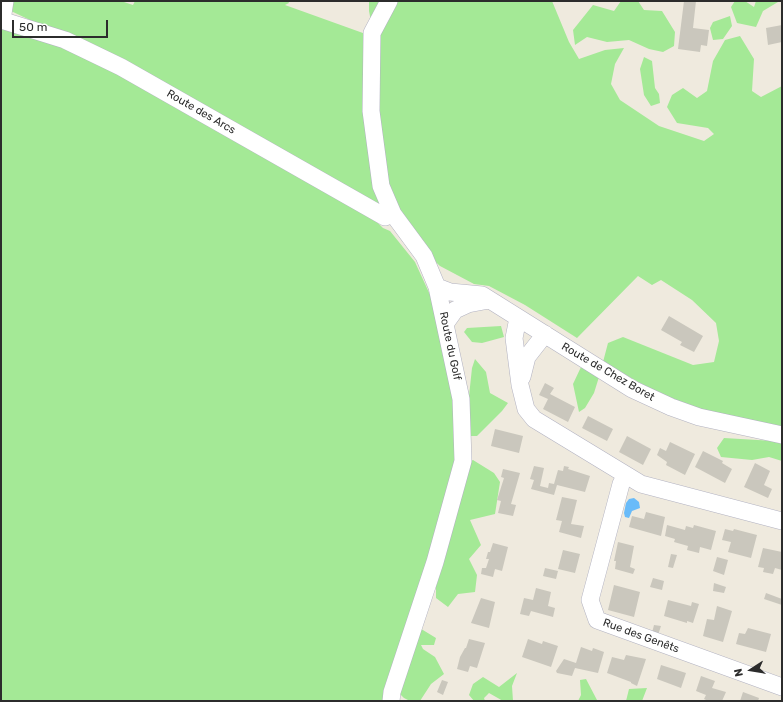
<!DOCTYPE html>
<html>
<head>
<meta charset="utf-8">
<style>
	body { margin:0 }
	#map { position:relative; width:783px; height:702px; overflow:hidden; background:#efeade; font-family:Rubik,sans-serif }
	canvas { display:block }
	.frame { position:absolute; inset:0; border:2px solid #2c2c2c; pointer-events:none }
	.north { position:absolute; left:731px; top:650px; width:40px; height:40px; -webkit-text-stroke:3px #fff; paint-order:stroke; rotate:258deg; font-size:11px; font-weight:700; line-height:16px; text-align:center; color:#2c2c2c }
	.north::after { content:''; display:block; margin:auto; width:14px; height:18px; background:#2c2c2c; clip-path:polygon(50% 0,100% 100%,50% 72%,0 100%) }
	.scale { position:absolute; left:12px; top:20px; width:96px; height:18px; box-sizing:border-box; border:2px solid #2c2c2c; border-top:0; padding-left:5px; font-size:12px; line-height:14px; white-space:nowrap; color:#2c2c2c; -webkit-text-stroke:3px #fff; paint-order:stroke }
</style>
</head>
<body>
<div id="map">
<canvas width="783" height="702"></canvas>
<div class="frame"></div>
<div class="north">N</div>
<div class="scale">50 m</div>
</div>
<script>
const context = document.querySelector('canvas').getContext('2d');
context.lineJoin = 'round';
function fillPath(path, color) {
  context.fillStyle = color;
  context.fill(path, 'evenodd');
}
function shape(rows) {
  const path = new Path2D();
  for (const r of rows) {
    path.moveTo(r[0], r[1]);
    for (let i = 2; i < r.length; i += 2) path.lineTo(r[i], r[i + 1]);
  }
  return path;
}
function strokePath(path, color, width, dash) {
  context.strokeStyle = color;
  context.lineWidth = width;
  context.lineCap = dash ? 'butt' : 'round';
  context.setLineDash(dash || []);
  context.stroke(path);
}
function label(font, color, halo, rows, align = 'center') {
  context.font = font + ' Rubik,sans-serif';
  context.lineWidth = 3.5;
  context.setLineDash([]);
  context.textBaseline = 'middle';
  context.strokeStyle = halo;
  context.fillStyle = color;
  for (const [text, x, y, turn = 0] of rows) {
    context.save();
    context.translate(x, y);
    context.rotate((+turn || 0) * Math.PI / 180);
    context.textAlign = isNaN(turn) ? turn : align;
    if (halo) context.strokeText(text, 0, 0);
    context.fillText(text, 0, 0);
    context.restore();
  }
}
const green = shape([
	[10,1,121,1,133,5,135,1,288,1,289,3,285,5,374,37,369,11,369,1,552,1,569,42,579,59,605,50,624,48,615,64,611,84,620,100,659,126,704,141,714,134,708,128,677,123,667,107,672,95,683,88,697,98,707,91,713,61,725,40,740,36,754,59,752,91,761,97,782,86,782,429,725,418,670,400,603,362,608,343,623,337,693,365,714,362,719,341,716,323,692,300,661,280,652,285,638,276,577,338,525,305,489,286,474,284,440,266,376,207,374,219,383,228,390,231,415,262,431,297,446,359,455,415,456,461,440,522,384,701,1,701,1,25,114,60,11,11],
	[621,1,638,1,644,10,662,11,675,32,674,46,663,52,649,49,629,40,607,42,587,37,575,45,573,30,593,5,614,11],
	[735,1,745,1,754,7,756,1,778,1,778,2,763,11,756,27,737,23,731,7],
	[730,16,732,26,723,39,713,40,710,28,713,22],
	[644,57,652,61,655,88,659,94,660,103,651,106,644,95,640,69],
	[501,326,504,337,482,343,472,342,464,332,467,328],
	[475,359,486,372,490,393,508,403,502,411,477,436,471,436,467,415,472,368],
	[581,367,599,377,594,393,585,408,579,412,573,384],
	[724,438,774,441,782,444,782,461,769,457,752,460,721,457,717,448],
	[473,460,494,473,500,482,495,514,470,520,481,545,469,559,477,575,475,592,458,594,448,607,436,598,436,569,466,463],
	[418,627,436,638,434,645,421,645,423,649,435,657,444,674,431,684,420,701,410,701,404,698,398,692],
	[517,673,512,686,513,701,503,701,489,693,484,698,485,701,474,701,469,695,473,684,483,677,499,687],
	[586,679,597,700,602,701,578,701,581,695,580,680],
	[647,688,642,701,626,701,629,689]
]);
const water = shape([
	[634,498,639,502,640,508,632,511,629,518,625,517,624,513,626,503,629,499]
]);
const building = shape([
	[684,1,696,1,693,28,709,30,707,46,701,45,700,52,678,49],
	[782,25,782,42,768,45,766,28],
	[669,316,703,336,694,352,680,345,682,342,661,330],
	[545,383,554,388,550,394,575,407,568,422,543,409,548,399,539,395],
	[588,416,613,429,607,441,582,428],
	[495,429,523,436,519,453,491,446],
	[627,436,651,449,643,465,619,452],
	[670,442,695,454,685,475,666,465,667,462,657,455,660,448,666,451],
	[703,451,723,461,722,463,732,469,725,483,695,467],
	[755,463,770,471,764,485,772,489,768,498,744,487],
	[534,466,544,468,540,486,548,488,549,483,554,484,558,470,563,471,564,466,569,467,568,469,590,476,585,492,557,485,554,495,531,489,534,480,530,479],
	[503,469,520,473,511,504,516,505,513,516,498,513,501,501,497,500,504,478,501,477],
	[562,497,577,500,571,524,584,526,581,538,559,532,562,521,556,520],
	[646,512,665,517,661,536,629,527,632,516,644,519],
	[667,525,685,530,686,526,693,528,694,525,716,531,711,550,700,547,699,553,687,550,688,546,674,542,675,539,665,536],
	[725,529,733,531,734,529,757,535,751,558,728,552,731,542,722,540],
	[618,542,634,546,630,567,635,569,633,574,615,569,616,561,614,561],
	[493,543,508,547,502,571,495,569,493,577,481,574,482,568,486,568,489,559,486,559,488,552,490,552],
	[763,548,782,552,782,570,775,568,773,574,763,572,764,568,758,567],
	[563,550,580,554,575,573,558,569],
	[671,554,677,555,673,568,668,567],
	[717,557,728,560,724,575,713,571],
	[545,568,558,571,556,579,543,576],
	[653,578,664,581,662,590,650,587],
	[714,583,726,587,724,593,713,591],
	[614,585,640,592,634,617,608,610],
	[536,588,551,592,548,606,555,608,553,617,531,611,529,616,520,614,524,598,533,600],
	[766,593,782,599,782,605,764,599],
	[481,598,495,602,489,628,471,623],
	[668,600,691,606,692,602,699,604,693,623,687,621,687,623,664,616],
	[717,606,732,611,723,642,703,636,707,619,714,620],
	[654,625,661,626,658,635,652,633],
	[748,628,771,634,766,652,736,644,739,633,745,634],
	[469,639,485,643,477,668,470,666,468,672,457,669,460,657,465,648,466,648],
	[528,639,542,644,543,641,558,646,551,667,522,657],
	[581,647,592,651,593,648,604,652,598,673,575,668,572,676,557,673,556,671,564,659,576,663],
	[626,655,646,659,637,686,631,683,631,682,607,673,612,657,624,660],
	[661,665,686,673,681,688,657,679],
	[701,676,715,681,712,688,726,692,722,701,708,701,704,699,706,695,696,691],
	[442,680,448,682,443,695,437,692],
	[743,692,759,698,758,701,740,701]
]);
const minor = shape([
	[389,1,372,33,371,111,381,186,393,214,424,256,437,287,461,399,463,461,435,562,392,692,391,701],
	[1,20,65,40,121,67,385,217,393,214],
	[2,20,5,1],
	[437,287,450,292,482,295,632,389,671,407,699,417,782,435],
	[518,318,514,338,520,385,526,409,534,419,641,484,782,521],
	[445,324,455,310,468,304,489,300],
	[522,377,527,357,545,334],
	[625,476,621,484,590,600,597,620,782,687]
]);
const streetNames = [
	["Route des Arcs",201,112,30],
	["Route du Golf",450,346,78],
	["Route de Chez Boret",608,372,30],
	["Rue des Genêts",641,636,20]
];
fillPath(green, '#a4e996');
fillPath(water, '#69bbf9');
fillPath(building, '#cac7bd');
strokePath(minor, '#b2b2c1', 18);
strokePath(minor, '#fff', 17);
label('11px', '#2c2c2c', '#fff', streetNames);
</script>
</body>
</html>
